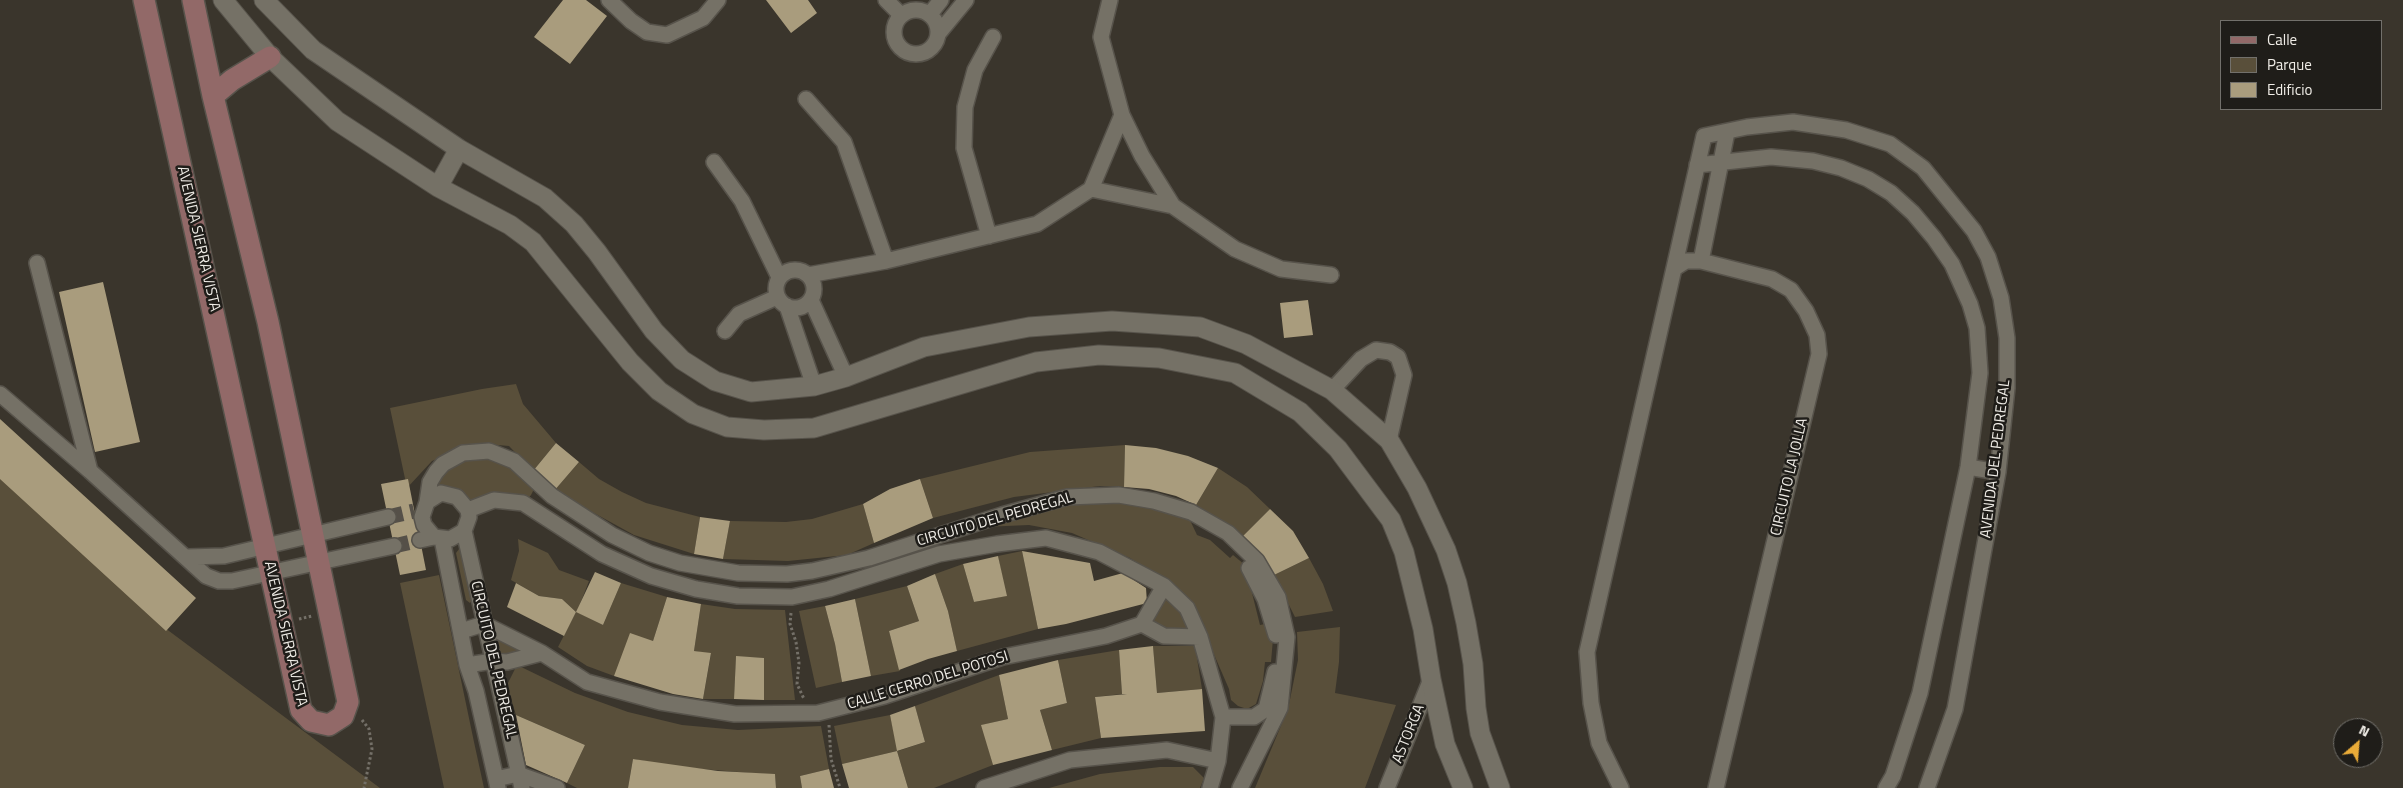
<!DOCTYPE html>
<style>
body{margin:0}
#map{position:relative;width:2403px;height:788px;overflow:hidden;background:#3a352c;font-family:"Titillium Web",sans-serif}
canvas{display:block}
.legend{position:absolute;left:2220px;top:20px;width:162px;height:90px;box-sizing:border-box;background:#1f1d19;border:1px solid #72706b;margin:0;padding:6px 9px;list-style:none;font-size:15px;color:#efece6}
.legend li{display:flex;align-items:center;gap:10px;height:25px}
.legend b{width:25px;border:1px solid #72706b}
.north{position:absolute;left:2333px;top:718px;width:50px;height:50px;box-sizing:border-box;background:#1f1d19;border:1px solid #72706b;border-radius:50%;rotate:27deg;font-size:14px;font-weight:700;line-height:20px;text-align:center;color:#efece6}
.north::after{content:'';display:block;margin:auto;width:18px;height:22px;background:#e9ab38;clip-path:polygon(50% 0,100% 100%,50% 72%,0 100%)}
</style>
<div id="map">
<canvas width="2403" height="788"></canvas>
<ul class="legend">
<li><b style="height:6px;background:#926968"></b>Calle</li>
<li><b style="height:14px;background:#594f3a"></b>Parque</li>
<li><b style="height:14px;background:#a99c7d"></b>Edificio</li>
</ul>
<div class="north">N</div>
</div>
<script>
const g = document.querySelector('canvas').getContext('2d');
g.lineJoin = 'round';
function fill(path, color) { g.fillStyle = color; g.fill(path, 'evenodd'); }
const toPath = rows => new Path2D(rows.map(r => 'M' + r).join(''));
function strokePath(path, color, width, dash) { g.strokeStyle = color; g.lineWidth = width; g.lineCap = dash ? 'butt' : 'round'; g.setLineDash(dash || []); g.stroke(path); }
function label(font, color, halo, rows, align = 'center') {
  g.font = font + ' "Titillium Web",sans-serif'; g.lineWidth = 5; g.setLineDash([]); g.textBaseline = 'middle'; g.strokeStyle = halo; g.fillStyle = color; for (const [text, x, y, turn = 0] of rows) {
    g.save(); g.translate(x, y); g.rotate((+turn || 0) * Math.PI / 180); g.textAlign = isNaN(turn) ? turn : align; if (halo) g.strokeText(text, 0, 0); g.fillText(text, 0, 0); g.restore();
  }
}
fill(toPath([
 [516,384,523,404,556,443,533,471,509,446,486,444,461,449,432,461,407,488,390,408,482,389],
 [1125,445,1124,487,1100,486,1014,497,933,518,920,479,1030,452],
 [464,456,482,456,513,464,534,489,531,495,527,500,472,505,431,496,446,466],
 [579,462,599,479,622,492,646,503,700,517,694,554,634,535,554,491],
 [1218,468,1247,487,1270,509,1242,537,1196,505],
 [0,475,169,631,380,788,0,788],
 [1119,502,1151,506,1189,518,1197,535,1210,540,1230,558,1233,555,1245,565,1260,625,1270,623,1273,639,1271,662,1265,662,1263,681,1256,704,1247,709,1238,706,1231,700,1229,689,1203,629,1154,574,1130,558,1072,533,1029,525,983,527,1054,505],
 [863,504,874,543,847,555,788,561,723,559,730,521,786,522,812,519],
 [518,539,548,553,559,570,589,581,577,612,603,625,621,583,667,597,653,641,614,676,587,666,558,647,576,612,562,599,539,596,511,580,519,551],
 [459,549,461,550,473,599,470,603,466,600,456,553],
 [1022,551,1038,629,957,651,948,611,935,574,963,564,974,602,1006,596,998,556],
 [1309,558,1323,584,1333,611,1295,617,1274,575],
 [439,575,474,742,484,788,444,788,412,639,400,583],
 [907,586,919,621,889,631,900,671,871,676,855,599],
 [1166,588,1199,636,1143,624],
 [701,604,735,609,785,610,795,700,764,700,764,658,736,657,734,699,703,699,711,654,694,651],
 [825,606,835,644,842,682,816,688,799,611],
 [485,626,541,653,494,660],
 [1340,627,1339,662,1335,693,1396,705,1365,788,1255,788,1288,709,1298,660,1297,632],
 [1153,646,1195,646,1202,689,1157,693],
 [1119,650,1122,694,1095,697,1101,738,1052,750,1040,710,1067,703,1058,660],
 [517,665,575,693,628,712,682,725,738,730,821,726,829,769,800,776,802,788,776,788,775,775,677,767,633,759,628,788,577,788,567,783,585,745,516,715,507,685],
 [999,675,1008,719,982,725,993,765,934,788,908,788,897,751,842,764,834,726,890,715,898,751,925,742,915,706],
 [1160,767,1193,767,1204,778,1200,788,1049,788,1100,774]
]), '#594f3a');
fill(toPath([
 [563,0,586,0,607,16,570,64,534,37],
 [766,0,808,0,817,13,791,33],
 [103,282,140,442,95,452,59,292],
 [1308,300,1313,335,1284,338,1280,303],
 [0,419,196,598,166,631,0,479],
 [556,443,579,462,554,491,533,471],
 [1125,445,1156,448,1188,456,1218,468,1196,505,1176,496,1149,489,1124,487],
 [408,479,426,570,400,575,381,484],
 [920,479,933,518,874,543,863,504,890,489],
 [1270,509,1293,531,1309,558,1274,575,1260,555,1242,537],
 [700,517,730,521,723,559,694,554],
 [1022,551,1090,563,1094,581,1123,573,1146,588,1147,603,1066,624,1038,629],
 [998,556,1007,596,974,602,963,564],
 [595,572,621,583,603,625,576,612],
 [935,574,948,611,957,651,928,659,899,670,889,631,919,621,907,586],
 [516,583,539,596,562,599,576,612,564,636,507,607],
 [667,597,701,604,694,651,711,653,703,699,673,694,614,676,630,633,653,641],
 [855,599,871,676,842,682,835,644,825,606],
 [1153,646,1157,693,1202,689,1205,731,1101,738,1095,697,1127,694,1122,694,1119,650],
 [736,656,764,658,764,700,734,699],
 [1058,660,1067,703,1040,710,1052,750,993,765,981,725,1008,719,999,675],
 [915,706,925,742,897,751,890,715],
 [516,715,585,745,567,783,526,765],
 [897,751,908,788,849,788,842,764],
 [633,759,718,771,775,774,776,788,628,788],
 [829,769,834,788,802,788,800,776]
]), '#a99c7d');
strokePath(toPath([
 [388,517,414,511],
 [394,546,420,540]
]), '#555048', 15, [15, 8]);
const minor = toPath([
 [609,0,631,21,647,32,667,35,703,18,718,0],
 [886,0,901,15],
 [1110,0,1101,37,1122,115,1142,156,1173,206,1235,249,1281,269,1331,275],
 '894 32a22 22 0 1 1 44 0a22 22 0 1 1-44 0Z',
 [930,14,941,0],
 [938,34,966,0],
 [806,99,844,142,886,261],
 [714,162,742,201,779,277],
 [1697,165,1771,157,1813,161,1841,168,1868,179,1891,193,1913,213,1934,238,1952,264,1970,304,1977,328,1980,373,1968,467,1920,693,1893,776,1886,788],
 [1091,189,1173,206],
 [989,236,964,148,965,107,975,70,993,37],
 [1701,261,1727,132],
 [37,263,90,471],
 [1675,268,1686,261,1701,261,1772,279,1791,290,1806,311,1817,335,1819,354,1716,788],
 '776 289a19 19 0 1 1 38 0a19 19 0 1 1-38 0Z',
 [808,275,886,261,1037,224,1091,189,1122,115],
 [811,300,846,377],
 [787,306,814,386],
 [725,331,739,314,777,297],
 [1332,390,1361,359,1376,350,1390,352,1398,357,1404,375,1389,440],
 [0,394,90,471,206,576,219,581,232,581,394,546],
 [1968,467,1998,472],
 [427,502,430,482,436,472,443,464,463,453,489,451,514,461,552,496,612,535,649,553,680,563,738,573,787,574,812,571,869,558,1002,515,1067,497,1119,495,1154,501,1191,512,1228,533,1257,561,1278,597,1287,637,1280,708,1240,788],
 [468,510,494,500,523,503,602,554,651,576,696,589,738,596,792,597,829,589,939,554,997,544,1046,538,1099,552,1164,586,1187,608,1200,637,1223,717,1218,761,1210,788],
 [464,531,522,788],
 [442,539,467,665,476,691,498,788],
 [420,540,434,537,450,539,464,531,469,517,468,510,457,497,441,493,427,502,422,517,424,525,434,537],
 [187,557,224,556,388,517],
 [1249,568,1265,599,1276,635],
 [1142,624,1164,636,1200,637],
 [461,631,484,624,542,653,587,682,660,702,735,714,818,713,885,696,1003,657,1106,636,1142,624,1164,586],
 [467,665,493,661,507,662,542,653],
 [1223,717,1254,717,1266,709,1275,672],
 [496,779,518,774,557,788],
 [984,788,1070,760,1167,750,1218,761],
 [1387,788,1431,679],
 [1621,788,1599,743,1591,703,1587,652,1704,136,1747,127,1793,122,1846,130,1890,144,1923,168,1974,231,1988,257,2001,298,2007,338,2007,388,1998,472,1955,709,1927,788]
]);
const tertiary = toPath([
 [223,0,270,57,337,121,438,187,510,225,533,242,630,362,659,391,693,414,727,427,764,430,814,428,1036,362,1099,355,1159,358,1235,373,1300,412,1338,449,1391,520,1404,552,1423,629,1431,679,1445,744,1463,788],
 [264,0,313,50,459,149,545,198,574,224,597,252,654,331,682,360,715,381,751,392,814,386,846,377,924,347,1029,327,1112,321,1200,327,1246,344,1332,390,1389,440,1417,488,1446,550,1457,583,1466,623,1473,664,1476,708,1480,733,1500,788],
 [438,187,459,149]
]);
const secondary = toPath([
 [144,0,301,710,311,721,329,725,343,716,348,702,268,322,213,96,193,0],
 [213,96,232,80,270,57]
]);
strokePath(minor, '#57534b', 18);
strokePath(tertiary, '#57534b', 21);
strokePath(secondary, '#57534b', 24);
strokePath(toPath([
 [791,613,790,624,796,642,799,663,797,684,804,699],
 [299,619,312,616],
 [362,720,369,729,372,749,364,788],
 [829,725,831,759,840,788]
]), '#747068', 3, [2.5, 2.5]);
strokePath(minor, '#757166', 15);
strokePath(tertiary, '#757166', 19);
strokePath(secondary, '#926968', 21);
label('15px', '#efece6', '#1f1d19', [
 ["AVENIDA SIERRA VISTA",198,239,77],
 ["AVENIDA DEL PEDREGAL",1996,459,-83],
 ["CIRCUITO LA JOLLA",1790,477,-77],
 ["CIRCUITO DEL PEDREGAL",995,520,-16],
 ["AVENIDA SIERRA VISTA",285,634,77],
 ["CIRCUITO DEL PEDREGAL",493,660,77],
 ["CALLE CERRO DEL POTOSI",928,681,-17],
 ["ASTORGA",1409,734,-68]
]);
</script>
